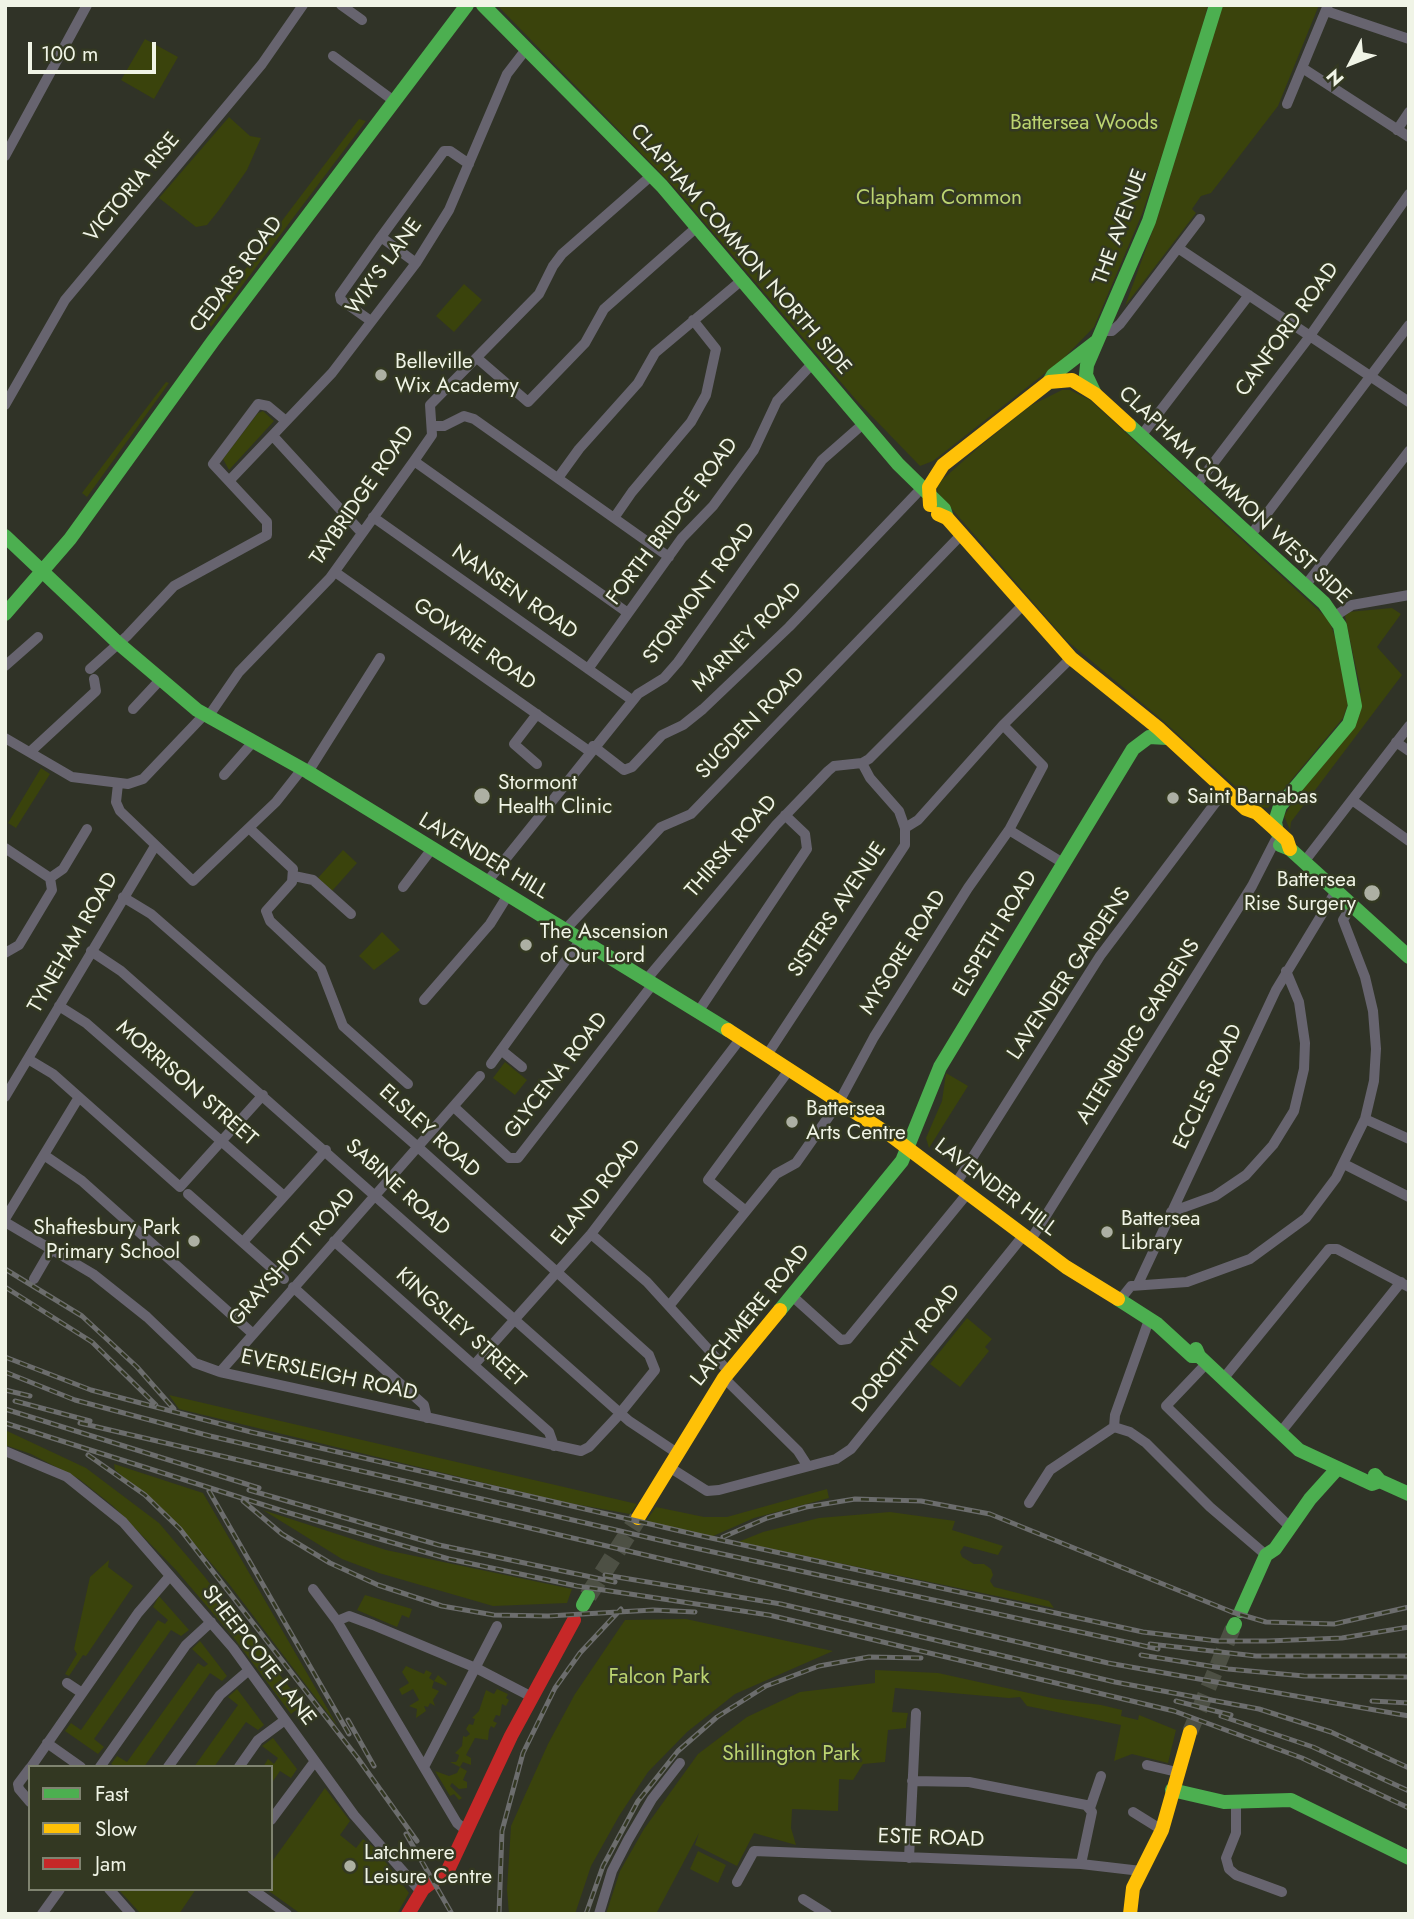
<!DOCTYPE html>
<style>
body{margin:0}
#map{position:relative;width:1414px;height:1919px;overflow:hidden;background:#303327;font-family:Jost,sans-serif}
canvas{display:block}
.frame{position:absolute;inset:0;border:7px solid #f0f4e6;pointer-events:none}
.legend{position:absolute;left:28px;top:1765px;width:245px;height:126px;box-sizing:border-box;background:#333822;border:2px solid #7f8370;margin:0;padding:9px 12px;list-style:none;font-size:21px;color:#f0f4e6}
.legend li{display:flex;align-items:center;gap:14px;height:35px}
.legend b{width:35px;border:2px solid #7f8370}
.north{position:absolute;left:1316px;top:28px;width:70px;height:70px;-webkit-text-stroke:5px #333822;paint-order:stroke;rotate:228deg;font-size:19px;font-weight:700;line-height:28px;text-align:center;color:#f0f4e6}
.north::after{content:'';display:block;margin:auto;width:24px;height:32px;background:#f0f4e6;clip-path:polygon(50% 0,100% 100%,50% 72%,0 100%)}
.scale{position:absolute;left:28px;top:42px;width:128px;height:32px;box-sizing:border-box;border:4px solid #f0f4e6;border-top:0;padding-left:9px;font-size:21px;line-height:24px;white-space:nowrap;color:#f0f4e6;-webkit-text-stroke:5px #333822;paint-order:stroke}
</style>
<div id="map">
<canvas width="1414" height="1919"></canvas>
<div class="frame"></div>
<ul class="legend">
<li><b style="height:9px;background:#4caf50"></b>Fast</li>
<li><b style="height:9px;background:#ffc107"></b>Slow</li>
<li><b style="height:9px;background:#c62828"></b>Jam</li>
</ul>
<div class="north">N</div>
<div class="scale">100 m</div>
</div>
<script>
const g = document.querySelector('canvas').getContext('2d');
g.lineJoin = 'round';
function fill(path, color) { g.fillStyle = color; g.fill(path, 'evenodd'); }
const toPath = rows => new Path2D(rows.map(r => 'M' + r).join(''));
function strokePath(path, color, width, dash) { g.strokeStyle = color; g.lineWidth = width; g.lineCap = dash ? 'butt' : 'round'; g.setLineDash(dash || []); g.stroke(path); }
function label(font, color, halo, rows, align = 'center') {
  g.font = font + ' Jost,sans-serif'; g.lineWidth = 5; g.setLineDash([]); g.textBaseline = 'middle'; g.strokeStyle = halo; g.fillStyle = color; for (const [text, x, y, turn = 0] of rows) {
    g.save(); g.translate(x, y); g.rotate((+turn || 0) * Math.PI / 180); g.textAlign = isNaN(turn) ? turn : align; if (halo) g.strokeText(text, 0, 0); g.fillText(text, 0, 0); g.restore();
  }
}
fill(toPath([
 [497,5,1208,5,1188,80,1142,214,1094,327,1063,359,933,461,920,466,857,401,676,189],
 [1223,5,1319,5,1278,106,1211,193,1201,196,1192,209,1196,213,1125,306,1158,216],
 [145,39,178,57,154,99,121,80],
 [229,117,250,136,261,138,247,170,219,210,207,225,196,227,159,198],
 [359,119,366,121,211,327,207,320],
 [464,284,482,300,454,332,436,316],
 [166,382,169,383,87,497,82,493],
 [1062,390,1070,390,1090,400,1329,620,1335,637,1348,704,1343,718,1268,808,1257,806,1160,718,1066,640,938,493,937,487,943,479,979,447,1030,406],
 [263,411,274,421,229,470,223,459,258,413],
 [1392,608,1401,614,1377,647,1402,675,1291,822,1290,830,1284,816,1361,692,1345,616,1348,612],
 [41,768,50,774,16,828,8,823],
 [343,850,357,863,332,891,318,878],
 [382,932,400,950,374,970,359,956],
 [505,1062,527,1080,515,1095,493,1078],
 [946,1073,968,1086,929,1148,926,1138,942,1101],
 [967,1318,992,1339,985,1347,989,1351,960,1387,930,1364],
 [169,1395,637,1504,630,1514,563,1502,179,1409],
 [5,1430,86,1468,159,1523,204,1576,303,1705,291,1714,234,1638,176,1570,113,1506,79,1479,31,1454,5,1445],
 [114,1464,203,1493,338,1727,229,1584,175,1521,115,1470],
 [827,1489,829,1498,754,1518,711,1537,646,1521,656,1507,704,1517,727,1517],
 [263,1510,386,1550,572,1589,567,1603,493,1606,379,1573,342,1559],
 [890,1512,955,1521,952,1530,1003,1546,998,1555,964,1546,960,1552,962,1557,974,1564,984,1564,991,1569,993,1575,990,1581,994,1587,1049,1601,1054,1608,738,1542,763,1532,819,1518],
 [109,1560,108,1567,133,1586,86,1656,83,1655,69,1676,65,1674,77,1654,74,1649,90,1577],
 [365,1595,412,1609,409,1618,402,1615,397,1627,357,1610],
 [159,1596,189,1630,181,1636,171,1630,94,1739,104,1747,98,1754,65,1731,71,1723,81,1730,158,1620,165,1624,168,1620,153,1607],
 [686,1619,833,1651,735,1694,687,1732,648,1772,619,1816,591,1866,575,1914,509,1914,507,1889,511,1826,548,1744,575,1694,625,1620],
 [200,1641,227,1676,222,1681,210,1673,144,1767,116,1767,111,1764,117,1756,127,1762,198,1663,204,1667,208,1664,192,1649],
 [406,1666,424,1674,426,1670,432,1673,429,1678,434,1681,438,1675,447,1683,446,1686,434,1681,432,1688,439,1691,433,1700,435,1706,430,1703,428,1707,424,1706,426,1711,416,1718,417,1709,409,1706,419,1700,413,1689,402,1695,399,1689,409,1683,402,1672],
 [875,1670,938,1673,1056,1699,1101,1705,1122,1710,1121,1716,1138,1720,1139,1715,1176,1730,1168,1763,1132,1754,1114,1761,1121,1725,1027,1706,1020,1697,1009,1698,895,1688,892,1712,908,1713,906,1724,906,1728,888,1730,885,1762,863,1764,853,1780,839,1779,838,1811,792,1809,791,1828,796,1845,754,1833,737,1866,695,1845,699,1833,656,1914,606,1914,620,1871,644,1829,698,1754,747,1717,800,1692,875,1683],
 [237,1689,264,1725,258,1730,246,1722,214,1767,194,1767,238,1705,228,1697],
 [497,1689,508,1694,506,1698,509,1700,506,1706,502,1704,500,1716,496,1715,493,1721,497,1723,494,1728,491,1726,489,1730,488,1740,475,1738,466,1755,471,1758,471,1765,463,1762,460,1767,467,1771,463,1780,467,1782,467,1788,459,1789,452,1783,450,1786,462,1798,459,1800,454,1794,450,1796,435,1771,449,1776,457,1773,460,1767,450,1762,456,1762,458,1759,459,1755,455,1753,462,1746,463,1736,466,1737,470,1734,466,1729,469,1724,473,1725,475,1719,472,1718,479,1711,486,1690,494,1694],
 [273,1738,297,1769,291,1778,280,1771,271,1784,271,1767,263,1767,268,1759,274,1764,278,1758,262,1746],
 [325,1788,350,1821,340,1835,356,1848,363,1839,375,1848,409,1893,397,1914,301,1914,266,1889,271,1889,271,1863],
 [698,1851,726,1865,718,1883,690,1869],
 [118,1889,196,1889,179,1914,141,1914]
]), '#3a430c');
strokePath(toPath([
 [1190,1732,1233,1628]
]), '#4d5044', 16, [16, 8]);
strokePath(toPath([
 [588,1596,638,1518]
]), '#4d5044', 18, [18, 9]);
strokePath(toPath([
 [341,5,362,20],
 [1326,11,1409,39],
 [333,56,394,101],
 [1304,69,1409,137],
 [1287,104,1328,5],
 [1397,130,1409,112],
 [5,156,87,5],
 [1178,248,1409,402],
 [416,263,381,237,444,151,450,151,469,164],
 [371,321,341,300,340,295,381,237],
 [1104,331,1112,331,1120,324,1200,219],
 [477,358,528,402,585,343,604,309,697,227],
 [5,405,65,300,262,64,303,5],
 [432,426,444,426,464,416,474,419,669,557],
 [273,436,362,533],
 [1141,436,1249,295],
 [414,461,628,613],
 [558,478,579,449,638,383,655,353,742,280],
 [230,480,332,373,416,263,449,210,507,74,527,48],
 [1196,486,1307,340,1409,194],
 [373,517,632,700],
 [614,518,632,492,691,422,706,395,716,349,693,320],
 [1250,536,1409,325],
 [335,572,589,751],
 [1305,586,1409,451],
 [1335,616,1352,605,1409,595],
 [5,666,38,637],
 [90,669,127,636,174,586,267,535,267,522,213,464,258,404,268,406,286,421],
 [588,669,682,538,713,506,754,450,777,401,812,364],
 [133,709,160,680],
 [208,717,239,672,330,578,414,461,432,435,430,405,539,294,553,266,562,254,652,175],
 [1003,725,1043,766,1009,830],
 [5,738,72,777,128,784,143,779,204,715],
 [1396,742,1409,751],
 [593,746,624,770,632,767,662,735,683,725,703,709,789,627,917,493],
 [30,752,96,691,94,679],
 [537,764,514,744,537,714],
 [308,772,380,658],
 [224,775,253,742],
 [118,784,116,802,120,811,193,881,276,802,302,769],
 [1352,800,1409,841],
 [249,828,293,869,292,882,266,911,270,921,321,969,343,1026,408,1084],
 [905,828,918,820,1003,725,1071,658],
 [5,848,50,878],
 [1304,862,1409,726],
 [294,876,313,880,351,914],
 [50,878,63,869,87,829],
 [487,882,638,694,664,678,678,662,822,460,863,424],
 [403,887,431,850],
 [564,931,661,827,691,814,961,535],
 [91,951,121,971,629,1421,677,1453],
 [5,953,19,945,52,890,50,878],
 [646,980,776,825,828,771,834,766,862,763,869,759,1022,606],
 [424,1000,490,924,508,895],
 [59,1006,86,1023,284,1196],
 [698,1012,807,849,805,834,785,815],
 [501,1050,522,1067],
 [767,1055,905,845,905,828,899,811,870,778,862,763],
 [28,1059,53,1074,180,1187,263,1095],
 [491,1064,580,941],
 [5,1097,155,846],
 [454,1107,509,1158,518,1158,653,984],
 [1365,1119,1409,1139],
 [44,1155,82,1181,252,1333],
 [1344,1164,1409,1197],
 [955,1185,1100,956,1225,790],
 [188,1194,284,1279],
 [746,1211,708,1180,789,1070],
 [1171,1212,1215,1196,1246,1175,1273,1145,1294,1111,1304,1069,1305,1043,1299,1002,1286,971],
 [5,1219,79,1097],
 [5,1222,93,1274,147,1317,195,1363,220,1372,581,1451,589,1447,617,1417,655,1370,649,1355,419,1148,151,914,123,897],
 [591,1234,647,1282,729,1372],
 [334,1241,549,1432,554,1446],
 [1030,1241,1252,886,1275,841],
 [243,1242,326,1150],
 [34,1279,52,1248],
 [1138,1284,1276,990,1336,891],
 [293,1287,424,1405,427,1418],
 [791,1295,841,1340,848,1339,967,1194],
 [1119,1301,1131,1286,1187,1282,1250,1259,1306,1218,1336,1178,1365,1119,1374,1081,1376,1049,1373,1011,1365,977,1343,920,1352,905],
 [669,1306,776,1174,796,1163,839,1102,874,1037,968,888,1009,830,1063,863],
 [1206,1364,1166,1406,1291,1528],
 [474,1365,591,1234,741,1038],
 [220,1372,480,1076],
 [724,1378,798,1451,807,1465],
 [1223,1379,1329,1249,1337,1249,1409,1287],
 [1114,1427,1130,1432,1146,1443,1210,1507,1266,1555],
 [1114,1427,1115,1415,1149,1320],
 [1280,1433,1401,1282],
 [5,1451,67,1477,123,1522,233,1648,354,1815,421,1892],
 [669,1467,707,1491,719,1490,836,1459,851,1449,1023,1236],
 [1029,1503,1050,1470,1114,1427],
 [313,1589,337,1621,457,1823,467,1831],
 [337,1621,349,1616,373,1625,476,1668,532,1697],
 [67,1683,82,1693],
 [47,1743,81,1767],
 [1147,1765,1177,1772],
 [31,1767,138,1613,169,1577],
 [100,1767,186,1645,211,1622],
 [168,1767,220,1695,249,1670],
 [239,1767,258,1740,285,1720],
 [424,1767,497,1626],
 [30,1768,18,1784,19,1789,30,1802],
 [912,1781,969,1782,1086,1805,1092,1812,1081,1864],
 [1236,1802,1236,1833,1226,1858,1229,1869,1236,1875,1282,1892],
 [1090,1808,1101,1776],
 [1133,1812,1162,1830],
 [271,1820,315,1761],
 [909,1858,916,1713],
 [737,1882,754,1851,1081,1864,1141,1871],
 [109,1889,131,1914],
 [252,1889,287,1914],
 [803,1899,827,1914],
 [42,1914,60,1889],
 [599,1914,612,1871,628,1840,652,1799,680,1763]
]), '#67646f', 10);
strokePath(toPath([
 [483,5,662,186,898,464,944,509,947,518],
 [1049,382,1053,375,1097,341],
 [1095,394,1086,375,1087,365,1149,221,1216,5],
 [1129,425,1324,603,1340,626,1355,706,1349,724,1280,806,1275,822,1277,832],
 [5,536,118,643,197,710,308,772,728,1030],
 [5,614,70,539,213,341,467,5],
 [1280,845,1290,849,1409,957],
 [1118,1299,1157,1324,1192,1356,1199,1356],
 [780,1310,902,1161,940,1067,1133,749,1149,737,1167,738],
 [1196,1349,1199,1356,1299,1450,1372,1484,1380,1481],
 [1375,1475,1380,1481,1409,1494],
 [583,1605,588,1596],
 [1241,1611,1266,1555,1275,1549,1310,1499,1337,1469],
 [1233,1628,1235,1624],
 [1172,1790,1224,1802,1291,1800,1409,1858]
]), '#4caf50', 14);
strokePath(toPath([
 [930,505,929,487,943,465,1049,382,1072,380,1095,394,1129,425],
 [938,514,947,518,1071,658,1158,728,1246,809,1257,813,1287,840,1290,849],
 [728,1030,890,1135,1066,1267,1118,1299],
 [638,1518,724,1378,780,1310],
 [1130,1914,1133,1888,1162,1830,1190,1732]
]), '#ffc107', 14);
strokePath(toPath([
 [408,1914,423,1889,448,1870,511,1736,574,1620]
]), '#c62828', 14);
const rail = toPath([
 [5,1269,82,1316,137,1367,174,1409],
 [5,1287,92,1342,156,1405],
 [5,1357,91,1390,251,1432,702,1536,1143,1632,1218,1641,1268,1641,1342,1638,1409,1627],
 [5,1372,75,1400,210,1436,672,1543,1158,1649],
 [5,1390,30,1396],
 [15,1401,90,1421],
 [5,1409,259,1488],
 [5,1423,286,1512,449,1559,577,1586,769,1615,1174,1711,1302,1758,1409,1808],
 [80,1423,1108,1663,1409,1716],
 [88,1455,145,1495,180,1529,357,1757,417,1841],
 [249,1490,439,1545,615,1582],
 [209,1491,349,1734],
 [243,1501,282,1534,330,1563,378,1585,442,1606,494,1615,548,1616,653,1610,695,1612],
 [723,1537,767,1518,806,1507,855,1499,921,1501,990,1514,1232,1612,1266,1622,1334,1624,1409,1607],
 [605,1575,781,1604,1115,1682,1259,1709,1331,1732,1409,1768],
 [1150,1644,1256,1656,1409,1656],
 [1141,1655,1228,1669,1304,1676,1409,1677],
 [1176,1701,1231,1715],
 [1372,1701,1409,1703],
 [1221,1716,1313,1747,1409,1791],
 [348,1720,374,1766],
 [406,1834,452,1914],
 [499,1914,502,1831,523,1753,555,1688,580,1653,621,1609],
 [586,1914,603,1866,638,1801,678,1751,717,1717,766,1686,819,1666,869,1657,921,1658]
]);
strokePath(rail, '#6c6d6d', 5);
strokePath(rail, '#333822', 2.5, [8]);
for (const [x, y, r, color] of [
 [381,375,7,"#adb0a3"],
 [482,796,9,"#adb0a3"],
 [1173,798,7,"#adb0a3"],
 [1372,893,9,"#adb0a3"],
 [526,945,7,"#adb0a3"],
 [792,1122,7,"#adb0a3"],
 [1107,1232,7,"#adb0a3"],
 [194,1241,7,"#adb0a3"],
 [350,1866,7,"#adb0a3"]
]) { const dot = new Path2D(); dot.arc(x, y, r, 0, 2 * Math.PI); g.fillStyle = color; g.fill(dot); strokePath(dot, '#333822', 2.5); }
label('21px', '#bcd470', '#333822', [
 ["Battersea Woods",1084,124],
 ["Clapham Common",939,199],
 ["Falcon Park",659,1678],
 ["Shillington Park",791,1755]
]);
label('21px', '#f0f4e6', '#333822', [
 ["VICTORIA RISE",133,188,-50],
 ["THE AVENUE",1121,227,-70],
 ["CLAPHAM COMMON NORTH SIDE",740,250,49],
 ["WIX'S LANE",385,267,-54],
 ["CEDARS ROAD",237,275,-53],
 ["CANFORD ROAD",1288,330,-54],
 ["TAYBRIDGE ROAD",363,496,-55],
 ["CLAPHAM COMMON WEST SIDE",1234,496,43],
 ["FORTH BRIDGE ROAD",673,522,-53],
 ["NANSEN ROAD",514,593,35],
 ["STORMONT ROAD",700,594,-53],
 ["MARNEY ROAD",748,638,-45],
 ["GOWRIE ROAD",474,645,35],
 ["SUGDEN ROAD",751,724,-46],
 ["THIRSK ROAD",732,847,-49],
 ["LAVENDER HILL",483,857,31],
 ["SISTERS AVENUE",838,910,-56],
 ["ELSPETH ROAD",996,934,-59],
 ["TYNEHAM ROAD",74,943,-60],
 ["MYSORE ROAD",904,953,-58],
 ["LAVENDER GARDENS",1070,974,-56],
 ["ALTENBURG GARDENS",1139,1032,-58],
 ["GLYCENA ROAD",557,1076,-52],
 ["MORRISON STREET",186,1084,41],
 ["ECCLES ROAD",1209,1087,-65],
 ["ELSLEY ROAD",429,1132,42],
 ["SABINE ROAD",397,1188,42],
 ["LAVENDER HILL",995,1188,37],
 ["ELAND ROAD",597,1193,-51],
 ["GRAYSHOTT ROAD",293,1258,-48],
 ["LATCHMERE ROAD",751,1316,-51],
 ["KINGSLEY STREET",460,1328,42],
 ["DOROTHY ROAD",907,1349,-51],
 ["EVERSLEIGH ROAD",329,1376,12],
 ["SHEEPCOTE LANE",258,1656,52],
 ["ESTE ROAD",931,1839,2]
]);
label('21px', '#f0f4e6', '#333822', [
 ["Belleville",395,363],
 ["Wix Academy",395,387],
 ["Stormont",498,784],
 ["Health Clinic",498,808],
 ["Saint Barnabas",1187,798],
 ["Battersea",1356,881,"right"],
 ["Rise Surgery",1356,905,"right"],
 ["The Ascension",540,933],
 ["of Our Lord",540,957],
 ["Battersea",806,1110],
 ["Arts Centre",806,1134],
 ["Battersea",1121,1220],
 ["Library",1121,1244],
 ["Shaftesbury Park",180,1229,"right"],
 ["Primary School",180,1253,"right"],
 ["Latchmere",364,1854],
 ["Leisure Centre",364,1878]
], 'left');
</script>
